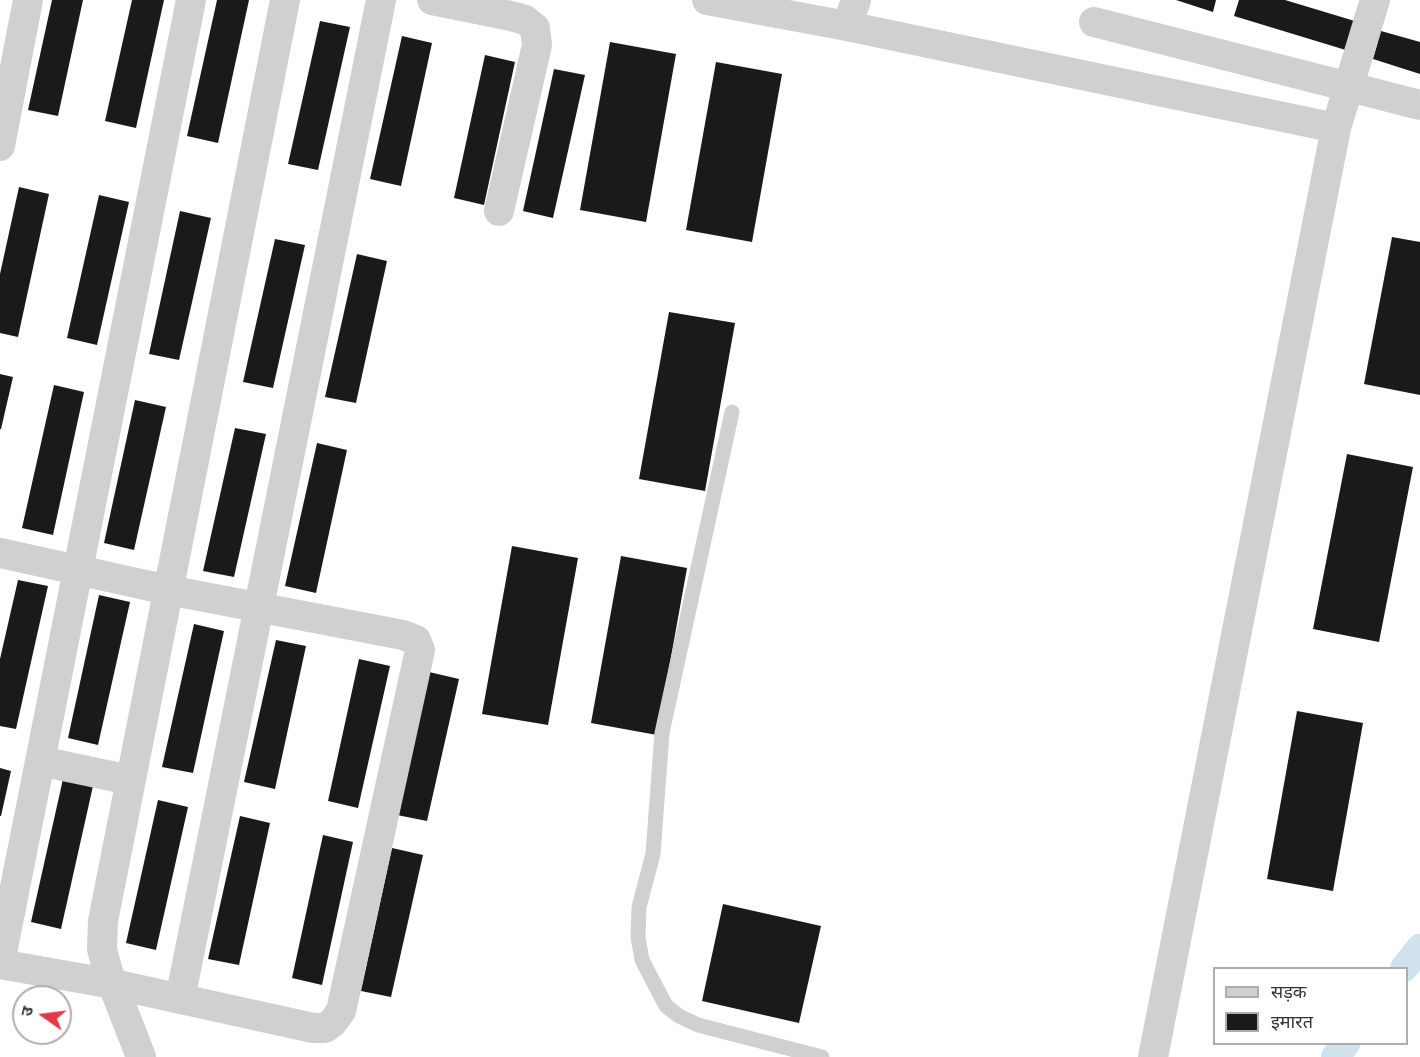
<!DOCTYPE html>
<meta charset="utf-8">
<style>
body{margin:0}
#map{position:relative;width:1420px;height:1057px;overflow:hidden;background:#fff;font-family:Quicksand,"Noto Sans Devanagari",sans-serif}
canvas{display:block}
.legend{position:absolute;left:1213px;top:967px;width:195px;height:78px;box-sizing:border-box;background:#fff;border:2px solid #adadad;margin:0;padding:8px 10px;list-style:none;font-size:18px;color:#333}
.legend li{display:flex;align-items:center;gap:12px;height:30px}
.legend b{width:30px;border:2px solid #adadad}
.north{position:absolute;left:12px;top:985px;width:60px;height:60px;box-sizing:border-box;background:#fff;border:2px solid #adadad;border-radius:50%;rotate:284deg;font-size:16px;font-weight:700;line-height:24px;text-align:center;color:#333}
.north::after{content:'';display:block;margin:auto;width:21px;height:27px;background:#e63946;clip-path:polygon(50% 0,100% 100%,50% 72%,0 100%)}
</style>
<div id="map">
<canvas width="1420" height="1057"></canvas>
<ul class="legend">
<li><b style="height:8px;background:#d0d0d0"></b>सड़क</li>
<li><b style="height:16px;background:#1a1a1a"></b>इमारत</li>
</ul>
<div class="north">उ</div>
</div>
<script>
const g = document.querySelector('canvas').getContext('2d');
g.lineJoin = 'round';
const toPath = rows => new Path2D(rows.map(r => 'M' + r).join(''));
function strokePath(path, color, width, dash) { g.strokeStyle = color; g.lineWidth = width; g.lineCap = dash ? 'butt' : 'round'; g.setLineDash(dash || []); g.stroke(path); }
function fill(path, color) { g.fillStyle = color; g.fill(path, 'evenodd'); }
strokePath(toPath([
 [1404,968,1420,948],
 [1335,1057,1346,1044]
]), '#cfe2ee', 28);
fill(toPath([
 [52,0,83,0,58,116,28,110],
 [132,0,164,0,136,128,105,121],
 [217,0,249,0,218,143,187,136],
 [1176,0,1216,0,1213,12],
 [1239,0,1285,0,1358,22,1349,51,1234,16],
 [320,21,350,27,318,170,288,164],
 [1381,31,1420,42,1420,74,1373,59],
 [402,36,432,43,401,186,370,179],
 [610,42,676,54,646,222,580,210],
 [485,55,515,62,484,205,454,198],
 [716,62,782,74,752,242,686,230],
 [554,69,585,75,553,218,523,211],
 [19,187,49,194,18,337,0,333,0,274],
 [99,195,129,202,97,345,67,338],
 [180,211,211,218,179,360,149,354],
 [1392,237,1420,242,1420,395,1364,384],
 [275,239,305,245,273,388,243,382],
 [357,254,387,261,356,403,325,397],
 [669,312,735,323,705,491,639,479],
 [0,374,13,377,1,429,0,429],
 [54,385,84,392,53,535,22,528],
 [135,400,166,407,134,550,104,543],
 [235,428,266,434,234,577,203,571],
 [317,443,347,450,316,593,285,586],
 [1347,454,1413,467,1379,642,1313,629],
 [512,546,578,558,548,725,482,714],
 [621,556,687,568,657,735,591,723],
 [18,580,48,586,16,729,0,726,0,659],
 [99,595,130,602,98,745,68,738],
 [194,624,224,631,193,773,162,767],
 [276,640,306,646,275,789,244,782],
 [359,659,390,666,358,808,328,801],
 [429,672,459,679,427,821,397,815],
 [1297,711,1363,723,1333,891,1267,879],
 [0,768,11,771,1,816,0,816],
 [63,779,93,786,61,929,31,922],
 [158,800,188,807,156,950,126,943],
 [240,816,270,823,239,965,208,959],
 [323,835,353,842,322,985,292,978],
 [392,848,423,855,391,997,361,991],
 [723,904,821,926,799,1023,702,1001]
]), '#1a1a1a');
strokePath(toPath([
 [732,412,662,733,653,854,639,907,638,937,642,960,666,1006,679,1016,698,1025,822,1057]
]), '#d0d0d0', 15);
strokePath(toPath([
 [432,0,511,16,525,20,535,28,537,45,499,211],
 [707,0,847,26,1336,128],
 [1094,22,1420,105],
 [847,26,856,0],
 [0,146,28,0],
 [0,553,168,590,403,635,416,640,420,650,341,1011,333,1022,325,1028,313,1028,113,984,0,964],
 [40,761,130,780],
 [0,963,191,0],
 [180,999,381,0],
 [141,1057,108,972,102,949,103,921,285,0],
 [1153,1057,1336,128,1375,0]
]), '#d0d0d0', 30);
</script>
